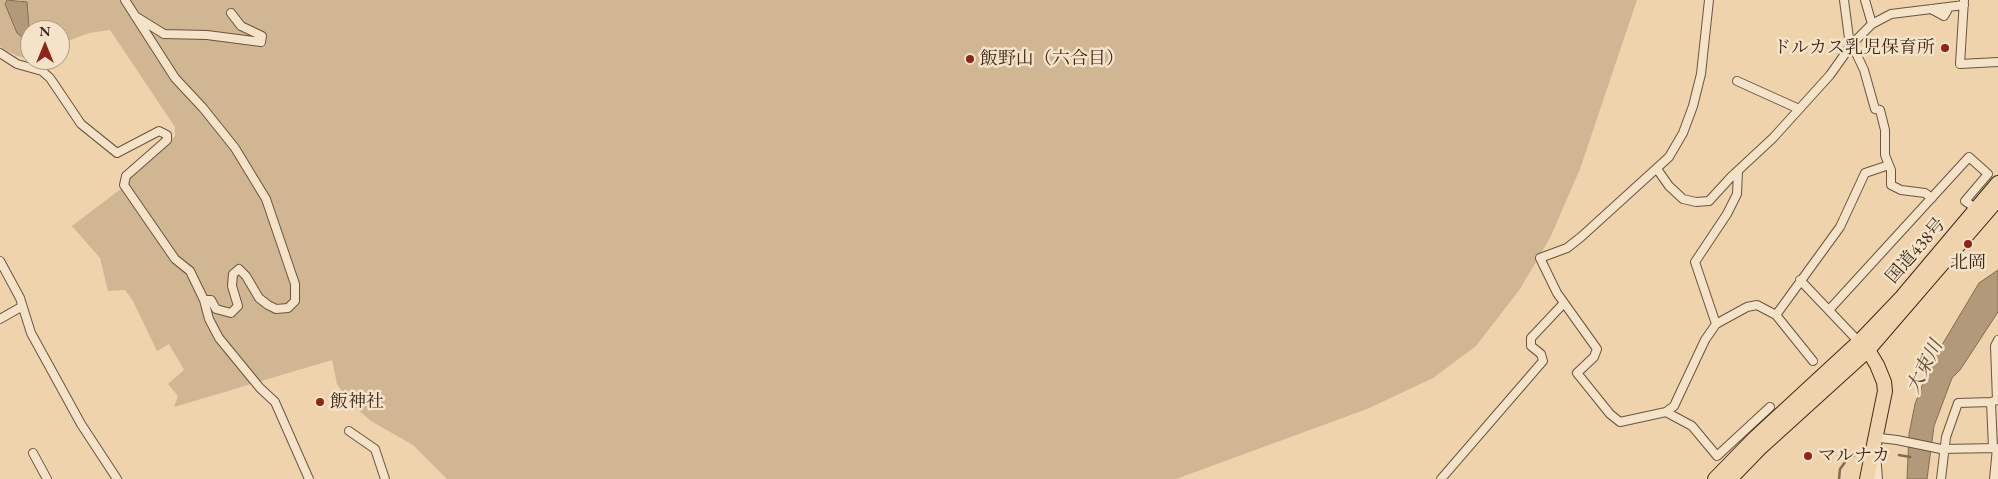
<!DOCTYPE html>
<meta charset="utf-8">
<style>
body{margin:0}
#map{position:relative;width:1998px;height:479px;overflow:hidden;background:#eed3ac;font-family:"EB Garamond",serif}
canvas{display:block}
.north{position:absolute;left:20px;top:20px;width:50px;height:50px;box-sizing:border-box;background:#f4e2c9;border:1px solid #ab9883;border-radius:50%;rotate:0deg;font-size:14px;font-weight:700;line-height:20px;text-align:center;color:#3e2919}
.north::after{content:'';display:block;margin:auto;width:18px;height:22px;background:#8f2418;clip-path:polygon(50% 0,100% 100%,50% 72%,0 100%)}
</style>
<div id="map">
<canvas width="1998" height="479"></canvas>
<div class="north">N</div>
</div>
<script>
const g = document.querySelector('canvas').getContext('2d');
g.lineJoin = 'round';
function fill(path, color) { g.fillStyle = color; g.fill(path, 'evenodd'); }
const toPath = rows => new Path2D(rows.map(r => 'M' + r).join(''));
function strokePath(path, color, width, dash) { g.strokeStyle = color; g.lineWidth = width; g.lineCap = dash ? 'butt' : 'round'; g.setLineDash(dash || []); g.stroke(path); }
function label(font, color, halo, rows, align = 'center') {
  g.font = font + ' "EB Garamond","Noto Serif JP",serif'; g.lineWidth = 5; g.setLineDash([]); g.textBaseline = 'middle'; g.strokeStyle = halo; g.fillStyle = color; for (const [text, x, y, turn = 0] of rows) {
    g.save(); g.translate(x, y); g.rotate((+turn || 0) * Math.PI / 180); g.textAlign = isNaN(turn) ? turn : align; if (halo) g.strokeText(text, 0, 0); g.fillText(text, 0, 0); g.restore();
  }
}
fill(toPath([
 [0,0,7,0,5,4,27,40,30,39,30,59,17,56,0,47],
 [19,0,1637,0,1580,169,1550,238,1520,289,1476,346,1433,378,1367,409,1176,479,447,479,413,445,371,421,349,402,337,384,332,360,174,407,178,396,168,384,184,370,169,344,157,351,133,301,125,290,108,291,100,258,72,226,126,185,128,179,175,136,175,127,110,30,89,33,60,44,60,30,30,30,27,3]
]), '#d0b693');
const water = toPath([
 [7,0,27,2,30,39,27,41,17,33,5,4,7,0],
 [1998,270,1998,312,1960,370,1952,378,1934,426,1927,479,1907,479,1909,434,1915,404,1930,365,1979,283,1998,270]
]);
fill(water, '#b2997a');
strokePath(water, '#846c53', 1);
strokePath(toPath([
 [1899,455,1910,457],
 [1839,479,1840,469,1846,461,1864,449]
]), '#846c53', 2.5);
const street = toPath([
 [125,0,175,78,203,108,235,148,266,199,295,284,295,301,288,308,276,309,268,305,259,298,246,276,239,269,233,274,232,286,238,306,231,313,216,309,211,300,204,300,209,319,219,338,260,388,275,402,309,479],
 [1709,0,1701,74,1693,106,1683,133,1669,157,1581,237,1567,248,1540,258,1557,293,1597,349,1594,357,1577,373,1610,414,1620,422,1666,412,1674,406,1705,340,1716,324,1747,307,1757,305,1776,315,1813,361],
 [1844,0,1849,38,1864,70,1875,109,1880,110,1885,130,1885,155,1891,170,1891,185,1901,190,1925,193,1932,198],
 [1964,0,1960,64,1998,62],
 [1931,9,1944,16,1947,11,1947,7],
 [135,16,164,34,207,35,261,42,262,36,241,26,231,13],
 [1872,24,1891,14,1964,5],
 [0,53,17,64,42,71,50,78,81,124,117,153,159,131,167,135,167,140,126,176,124,185,175,259,190,271,204,300],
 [1737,81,1799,109],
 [1657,169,1669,186,1683,199,1696,202,1709,201,1731,177,1773,138,1830,75,1852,44,1872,24,1865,0],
 [0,261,20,298,31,333,81,424,117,479],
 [1800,280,1859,342],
 [1829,310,1969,157,1988,174,1965,201,1977,209],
 [1776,315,1840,227,1865,173,1889,165],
 [0,319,21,307],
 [1716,324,1695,262,1727,214,1737,194,1738,171],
 [1991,402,1997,400,1995,346,1998,340],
 [1666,412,1692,426,1717,456,1770,407],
 [349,431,375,449,385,479],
 [1875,440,1880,438,1897,440,1941,449,1997,448,1994,479],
 [33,453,47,479],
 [1876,454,1878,479],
 [1441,479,1543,361,1541,354,1531,346,1531,338,1564,303],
 [1941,479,1946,437,1958,403,1991,402,1993,448]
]);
const highway = toPath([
 [1861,344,1868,350,1877,365,1884,382,1885,391,1867,479],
 [1715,479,1754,439,1859,342,1902,297,1998,183],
 [1730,479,1761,447,1868,350,1998,199]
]);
strokePath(street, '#6a543e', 10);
strokePath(highway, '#3e2919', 16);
strokePath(street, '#f4e2c9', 8);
strokePath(highway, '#eed3ac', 14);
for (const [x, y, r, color] of [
 [1945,48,5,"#8f2418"],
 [970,59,5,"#8f2418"],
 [1968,244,5,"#8f2418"],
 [320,402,5,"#8f2418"],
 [1808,456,5,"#8f2418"]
]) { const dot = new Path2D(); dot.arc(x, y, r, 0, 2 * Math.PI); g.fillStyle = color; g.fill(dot); strokePath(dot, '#f4e2c9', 2); }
label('18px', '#3e2919', '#f4e2c9', [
 ["ドルカス乳児保育所",1935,48,"right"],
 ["飯野山（六合目）",980,59],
 ["北岡",1968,263,"center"],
 ["飯神社",330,402],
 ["マルナカ",1818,456]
], 'left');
label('18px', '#3e2919', '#f4e2c9', [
 ["国道438号",1916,251,-49]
]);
label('italic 19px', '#5b4531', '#f4e2c9', [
 ["大束川",1925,367,-63]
]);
</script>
